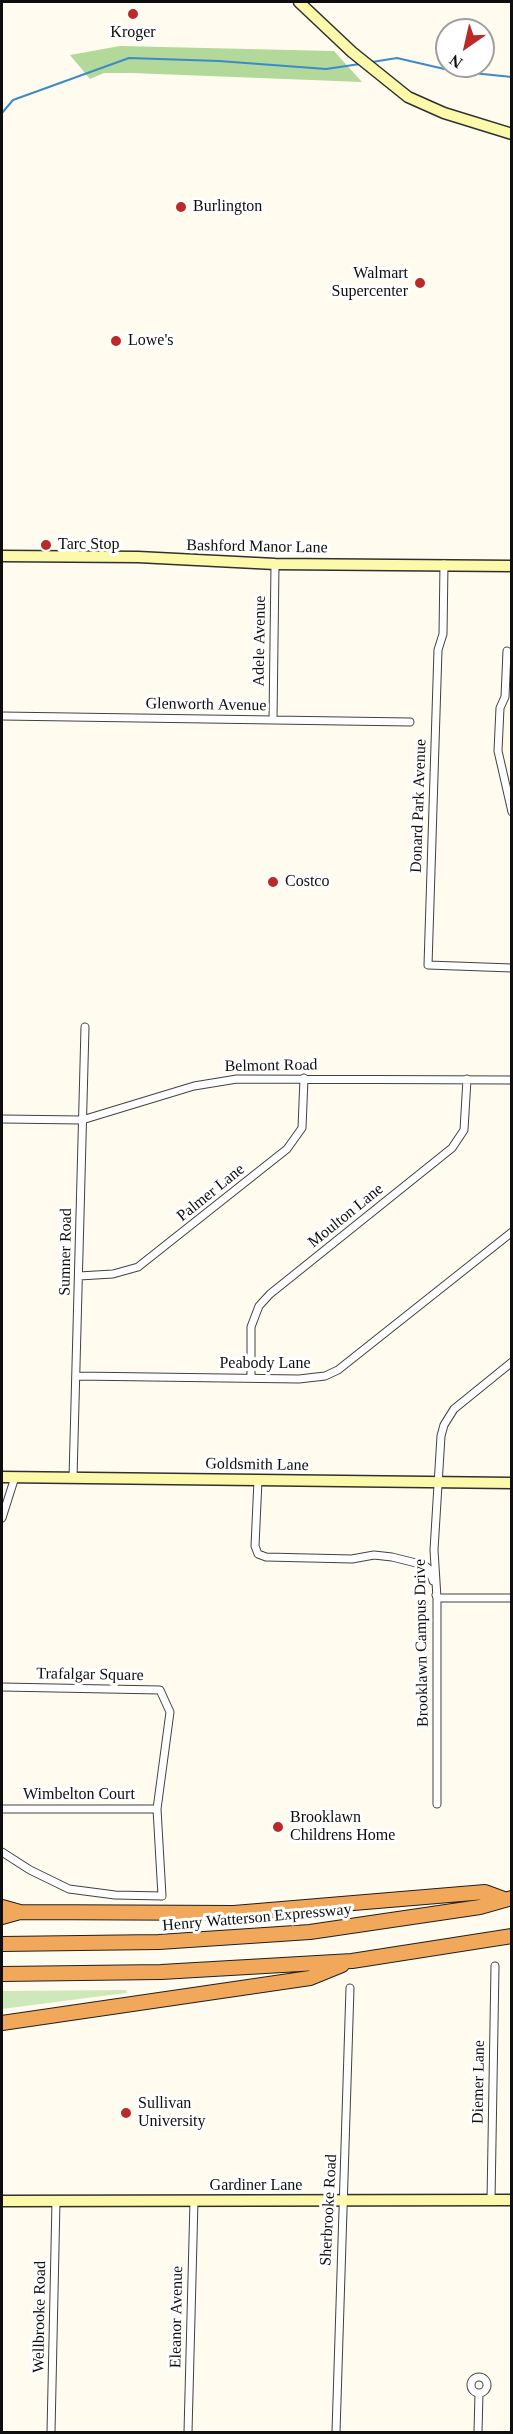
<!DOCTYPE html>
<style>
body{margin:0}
#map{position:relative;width:513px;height:2434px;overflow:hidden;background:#fffcef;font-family:"Times New Roman",serif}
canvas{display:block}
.frame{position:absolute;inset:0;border:3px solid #0e0e0e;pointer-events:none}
.north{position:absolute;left:435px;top:18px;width:60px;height:60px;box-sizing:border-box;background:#fff;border:2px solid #9f9f9f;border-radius:50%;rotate:214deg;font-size:16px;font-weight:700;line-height:24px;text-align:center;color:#0e0e0e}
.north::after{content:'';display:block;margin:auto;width:21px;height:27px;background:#bb2a28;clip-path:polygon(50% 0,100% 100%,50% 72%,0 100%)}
</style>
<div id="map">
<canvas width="513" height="2434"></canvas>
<div class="frame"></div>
<div class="north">N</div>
</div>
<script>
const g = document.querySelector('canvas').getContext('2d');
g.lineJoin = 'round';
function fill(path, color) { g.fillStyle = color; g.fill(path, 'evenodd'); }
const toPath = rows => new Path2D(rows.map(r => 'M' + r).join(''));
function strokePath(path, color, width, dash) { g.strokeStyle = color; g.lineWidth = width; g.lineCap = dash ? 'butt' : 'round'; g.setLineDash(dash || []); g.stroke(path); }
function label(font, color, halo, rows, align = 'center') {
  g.font = font + ' "Times New Roman",serif'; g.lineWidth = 6; g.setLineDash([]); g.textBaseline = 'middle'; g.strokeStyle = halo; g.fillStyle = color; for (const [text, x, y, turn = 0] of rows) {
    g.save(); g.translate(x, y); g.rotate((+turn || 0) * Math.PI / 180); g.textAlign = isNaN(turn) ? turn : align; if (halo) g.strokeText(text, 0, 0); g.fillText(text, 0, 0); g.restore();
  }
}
fill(toPath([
 [126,1990,127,1993,110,1995,2,2009,2,1991]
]), '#cfe8b9');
fill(toPath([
 [120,46,334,51,362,82,132,73,104,73,90,79,70,55]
]), '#b2d999');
strokePath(toPath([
 [372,62,397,58,453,71,512,77],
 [2,113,13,100,129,58,219,61,326,69,360,64]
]), '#3d8aca', 2);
const street = toPath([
 [444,564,443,634,438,650,428,965,512,968],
 [507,651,505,697,500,708,498,751,512,812],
 [2,716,410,722],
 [273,720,275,564],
 [2,1119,82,1120,194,1086,237,1079,512,1080],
 [79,1276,113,1274,138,1267,287,1149,302,1128,304,1078],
 [77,1376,299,1379,325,1376,338,1370,512,1232],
 [251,1378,251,1327,259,1306,270,1294,452,1148,464,1130,467,1079],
 [73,1478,85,1027],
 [258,1480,255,1546,258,1554,266,1557,352,1559,374,1555,392,1557,424,1565,429,1569,433,1581],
 [2,1518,15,1477],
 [436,1595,437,1598,512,1598],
 [2,1687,160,1690,170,1712,157,1809,162,1896,115,1895,69,1889,30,1870,2,1852],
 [437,1804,437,1598,434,1550,441,1436,444,1425,454,1409,512,1362],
 [2,1809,157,1809],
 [491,2200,495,1966],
 '471 2385a8 8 0 1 1 16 0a8 8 0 1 1-16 0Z',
 [51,2432,56,2201],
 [188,2432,194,2201],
 [336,2432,350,1988],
 [478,2432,479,2393]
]);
const secondary = toPath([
 [299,2,352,52,408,97,444,113,512,134],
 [2,556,138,557,275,564,512,566],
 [2,1477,512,1483],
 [2,2201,512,2200]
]);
const highway = toPath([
 [2,1907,20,1912],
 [2,1917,20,1912,234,1913,485,1892,504,1899],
 [2,1944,159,1942,310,1932,480,1907,512,1898],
 [2,1974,161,1972,352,1961,512,1936],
 [2,2023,310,1978,342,1965]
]);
strokePath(street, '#414141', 9);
strokePath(secondary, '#303030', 13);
strokePath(highway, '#1f1f1f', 16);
strokePath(street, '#fff', 7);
strokePath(secondary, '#fdf9ab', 10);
strokePath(highway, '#f1a85a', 14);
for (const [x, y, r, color] of [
 [133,14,6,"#bb2a28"],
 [181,207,6,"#bb2a28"],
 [420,283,6,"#bb2a28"],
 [116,341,6,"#bb2a28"],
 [46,545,6,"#bb2a28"],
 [273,882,6,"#bb2a28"],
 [278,1827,6,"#bb2a28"],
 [126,2113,6,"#bb2a28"]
]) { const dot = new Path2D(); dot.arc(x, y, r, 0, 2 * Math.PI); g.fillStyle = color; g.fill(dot); strokePath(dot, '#fff', 2); }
label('16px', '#0e0e0e', '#fff', [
 ["Kroger",133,33,"center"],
 ["Burlington",193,207],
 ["Walmart",408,274,"right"],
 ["Supercenter",408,292,"right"],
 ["Lowe's",128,341],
 ["Tarc Stop",58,545],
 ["Costco",285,882],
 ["Brooklawn",290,1818],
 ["Childrens Home",290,1836],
 ["Sullivan",138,2104],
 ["University",138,2122]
], 'left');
label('16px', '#0e0e0e', '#fff', [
 ["Bashford Manor Lane",257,547,1],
 ["Adele Avenue",260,641,-89],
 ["Glenworth Avenue",206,705,1],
 ["Donard Park Avenue",419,806,-88],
 ["Belmont Road",271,1066,-1],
 ["Palmer Lane",211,1193,-39],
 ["Moulton Lane",346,1216,-39],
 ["Sumner Road",66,1252,-89],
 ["Peabody Lane",265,1364],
 ["Goldsmith Lane",257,1465,1],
 ["Brooklawn Campus Drive",422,1643,-91],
 ["Trafalgar Square",90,1675,1],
 ["Wimbelton Court",79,1795],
 ["Henry Watterson Expressway",257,1918,-5],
 ["Diemer Lane",479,2082,-89],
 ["Gardiner Lane",256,2186],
 ["Sherbrooke Road",329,2210,-87],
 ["Wellbrooke Road",40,2317,-89],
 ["Eleanor Avenue",177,2317,-89]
]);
</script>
